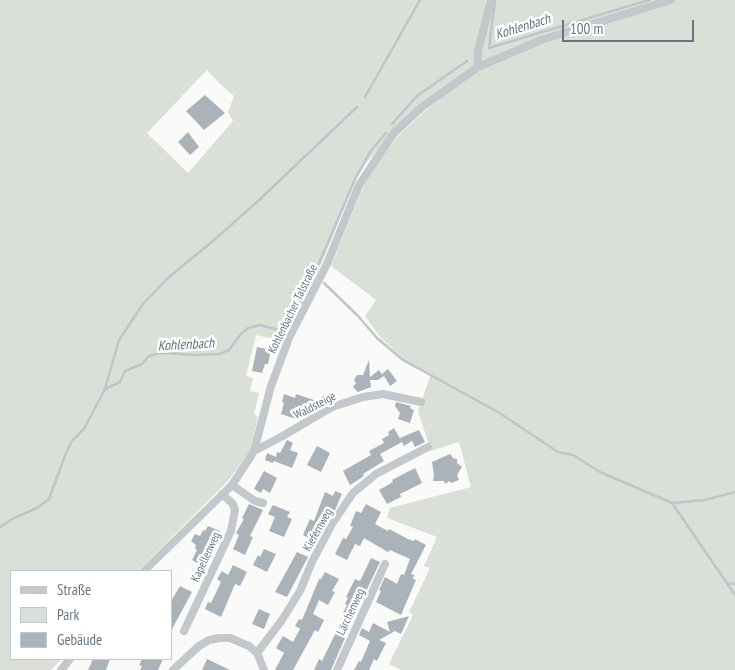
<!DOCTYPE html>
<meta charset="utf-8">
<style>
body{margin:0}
#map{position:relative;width:735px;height:670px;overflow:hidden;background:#fafaf8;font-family:"PT Sans Narrow",sans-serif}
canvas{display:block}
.legend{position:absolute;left:10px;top:570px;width:162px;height:90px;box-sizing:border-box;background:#fff;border:1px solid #c1c8cd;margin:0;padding:6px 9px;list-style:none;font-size:15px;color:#657683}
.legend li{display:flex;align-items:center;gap:10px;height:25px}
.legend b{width:25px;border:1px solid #c1c8cd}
.scale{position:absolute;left:562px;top:20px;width:132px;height:22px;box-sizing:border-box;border:2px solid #657683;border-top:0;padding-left:6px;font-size:15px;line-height:18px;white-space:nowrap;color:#657683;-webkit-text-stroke:4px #fff;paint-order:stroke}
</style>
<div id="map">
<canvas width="735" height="670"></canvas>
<ul class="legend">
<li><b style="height:6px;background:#c3c8cc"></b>Straße</li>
<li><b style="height:14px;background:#dadfd7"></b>Park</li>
<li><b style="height:14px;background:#aab3b9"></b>Gebäude</li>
</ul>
<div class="scale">100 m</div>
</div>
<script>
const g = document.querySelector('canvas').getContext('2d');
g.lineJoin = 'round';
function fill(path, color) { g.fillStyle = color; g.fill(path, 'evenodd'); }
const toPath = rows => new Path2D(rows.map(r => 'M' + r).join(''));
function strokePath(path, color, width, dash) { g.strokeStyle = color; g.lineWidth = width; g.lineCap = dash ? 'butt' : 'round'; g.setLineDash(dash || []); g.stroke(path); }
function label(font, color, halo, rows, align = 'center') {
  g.font = font + ' "PT Sans Narrow",sans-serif'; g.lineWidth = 5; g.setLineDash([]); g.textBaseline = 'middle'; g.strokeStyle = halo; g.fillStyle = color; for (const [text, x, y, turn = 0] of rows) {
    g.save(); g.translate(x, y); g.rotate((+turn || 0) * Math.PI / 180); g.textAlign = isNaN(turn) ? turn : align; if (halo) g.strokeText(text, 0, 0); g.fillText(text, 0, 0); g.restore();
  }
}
fill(toPath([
 [0,0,735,0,735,670,401,670,389,664,413,615,409,612,430,568,424,566,437,537,387,518,390,508,471,487,459,442,431,451,418,411,431,374,411,366,380,337,365,316,376,300,331,266,362,189,373,168,397,137,425,111,470,74,393,134,366,163,355,182,311,289,283,341,256,335,246,376,253,378,250,391,259,393,254,414,258,417,250,451,228,481,138,571,11,571,11,659,61,659,51,670,0,670],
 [207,70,220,84,234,96,228,112,233,121,188,173,147,133]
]), '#dadfd7');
strokePath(toPath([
 [495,0,489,48,649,0],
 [365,97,420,0],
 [392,124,417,96,467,61],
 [324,283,358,316,377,338,403,360,498,412,558,452,573,455,600,472,672,503,705,500,735,492],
 [105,389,119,340,143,304,169,277,213,241,257,202,357,107],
 [672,503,735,595],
 [0,527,12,519,37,508,49,499,66,453,72,441,84,429,105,389,120,382,125,371,142,364,149,356,156,354,164,353,196,355,219,354,229,350,240,335,248,328,260,325,287,332,314,275,356,177,370,152,386,133],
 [727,583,735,584]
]), '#bbc7cb', 2.5);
fill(toPath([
 [205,95,225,113,204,130,186,111],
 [188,132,199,147,190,155,178,142],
 [257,347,271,350,268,364,265,364,262,373,252,371],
 [369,360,370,377,379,370,383,376,382,374,388,369,397,381,390,386,384,376,378,380,370,380,371,387,358,392,353,387,356,383,354,380,357,375,363,375],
 [284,394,295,398,296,394,317,401,316,410,310,413,304,411,301,419,299,420,281,414,284,403,282,402],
 [396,402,411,406,410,408,414,410,410,423,398,419,400,413,395,406],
 [394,428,402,442,380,454,384,461,363,474,364,476,350,485,343,471,371,455,369,451,384,443,382,439,389,435,388,432],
 [419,430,425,442,415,447,412,441,404,446,400,438],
 [287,440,293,443,290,450,298,453,292,468,274,461,275,459,273,463,265,460,267,453,276,457,277,452,280,453],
 [317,446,330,453,321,472,307,465],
 [450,454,453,458,457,459,457,463,462,467,457,475,459,480,451,483,450,481,445,484,444,481,433,481,434,475,432,462],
 [415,468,422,483,400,494,401,497,387,504,379,490,393,482,392,480],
 [264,471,277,478,270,493,263,489,261,493,254,489],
 [335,491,342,494,335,510,331,515,330,515,316,542,303,535,310,519,314,521,325,492,333,496],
 [249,504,263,510,250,536,253,537,245,555,233,549,239,535,236,533,244,519,242,518],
 [366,504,381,512,375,524,388,531,389,529,408,539,414,541,415,539,426,545,411,574,414,575,413,579,416,580,401,615,376,602,381,591,379,590,385,577,397,584,401,574,404,575,410,559,390,550,388,552,364,538,360,546,355,544,347,560,335,554,343,538,346,539,353,527,350,526,356,511,361,513],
 [273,505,290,512,287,517,292,519,284,537,269,531,275,517,268,514],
 [208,526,220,531,206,562,201,560,199,564,192,560,197,550,195,549,196,545,191,541,195,534,200,536,203,530,205,531],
 [264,549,276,554,267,572,253,565,258,555,260,557],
 [297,552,308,557,287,597,275,592],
 [371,558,380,562,358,608,331,670,314,670,319,659,322,661,343,618,341,617,347,605,345,604,348,598,346,597,355,579,360,581],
 [233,565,247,572,240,586,235,584,221,617,205,609,208,602,211,603,221,582,217,579,222,571,228,575],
 [325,572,339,579,332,591,335,592,328,605,319,600,313,614,324,620,318,632,315,630,293,670,275,670,284,653,276,648,283,636,293,642,300,629,295,626,299,619,302,620,319,579,321,579],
 [180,586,192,592,171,631,171,601],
 [259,609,270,614,264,629,252,624],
 [409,616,401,634,395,631,379,640,386,643,377,661,374,659,369,670,354,670,359,661,361,662,370,641,359,635,362,628,369,632,373,623,390,632,387,622],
 [93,659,110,659,106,670,88,670],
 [142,659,163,659,158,670,140,670,142,666,139,665],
 [207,659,230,670,202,670]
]), '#aab3b9');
strokePath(toPath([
 [478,67,478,51,491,0],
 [254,451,281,437,332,407,363,397,383,394,421,402],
 [232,485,255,501,263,503],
 [144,571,232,485,251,456,254,451,271,386,289,338,327,264,359,185,393,134,422,107,478,67,541,40,671,0],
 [184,631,231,531,235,510,233,504,222,494],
 [257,653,282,620,300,591,312,562,332,524,353,493,376,474,428,447],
 [61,670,70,659],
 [173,670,199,646,209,640,220,638,230,638,249,646,257,653,264,670],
 [337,670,385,564]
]), '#c3c8cc', 8);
label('12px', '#657683', '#fff', [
 ["Kohlenbacher Talstraße",293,309,-64],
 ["Waldsteige",315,406,-27],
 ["Kiefernweg",318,530,-61],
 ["Kapellenweg",206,557,-65],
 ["Lärchenweg",351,612,-65]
]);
label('italic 14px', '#60757c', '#fff', [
 ["Kohlenbach",523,27,-17],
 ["Kohlenbach",186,345,-3]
]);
</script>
